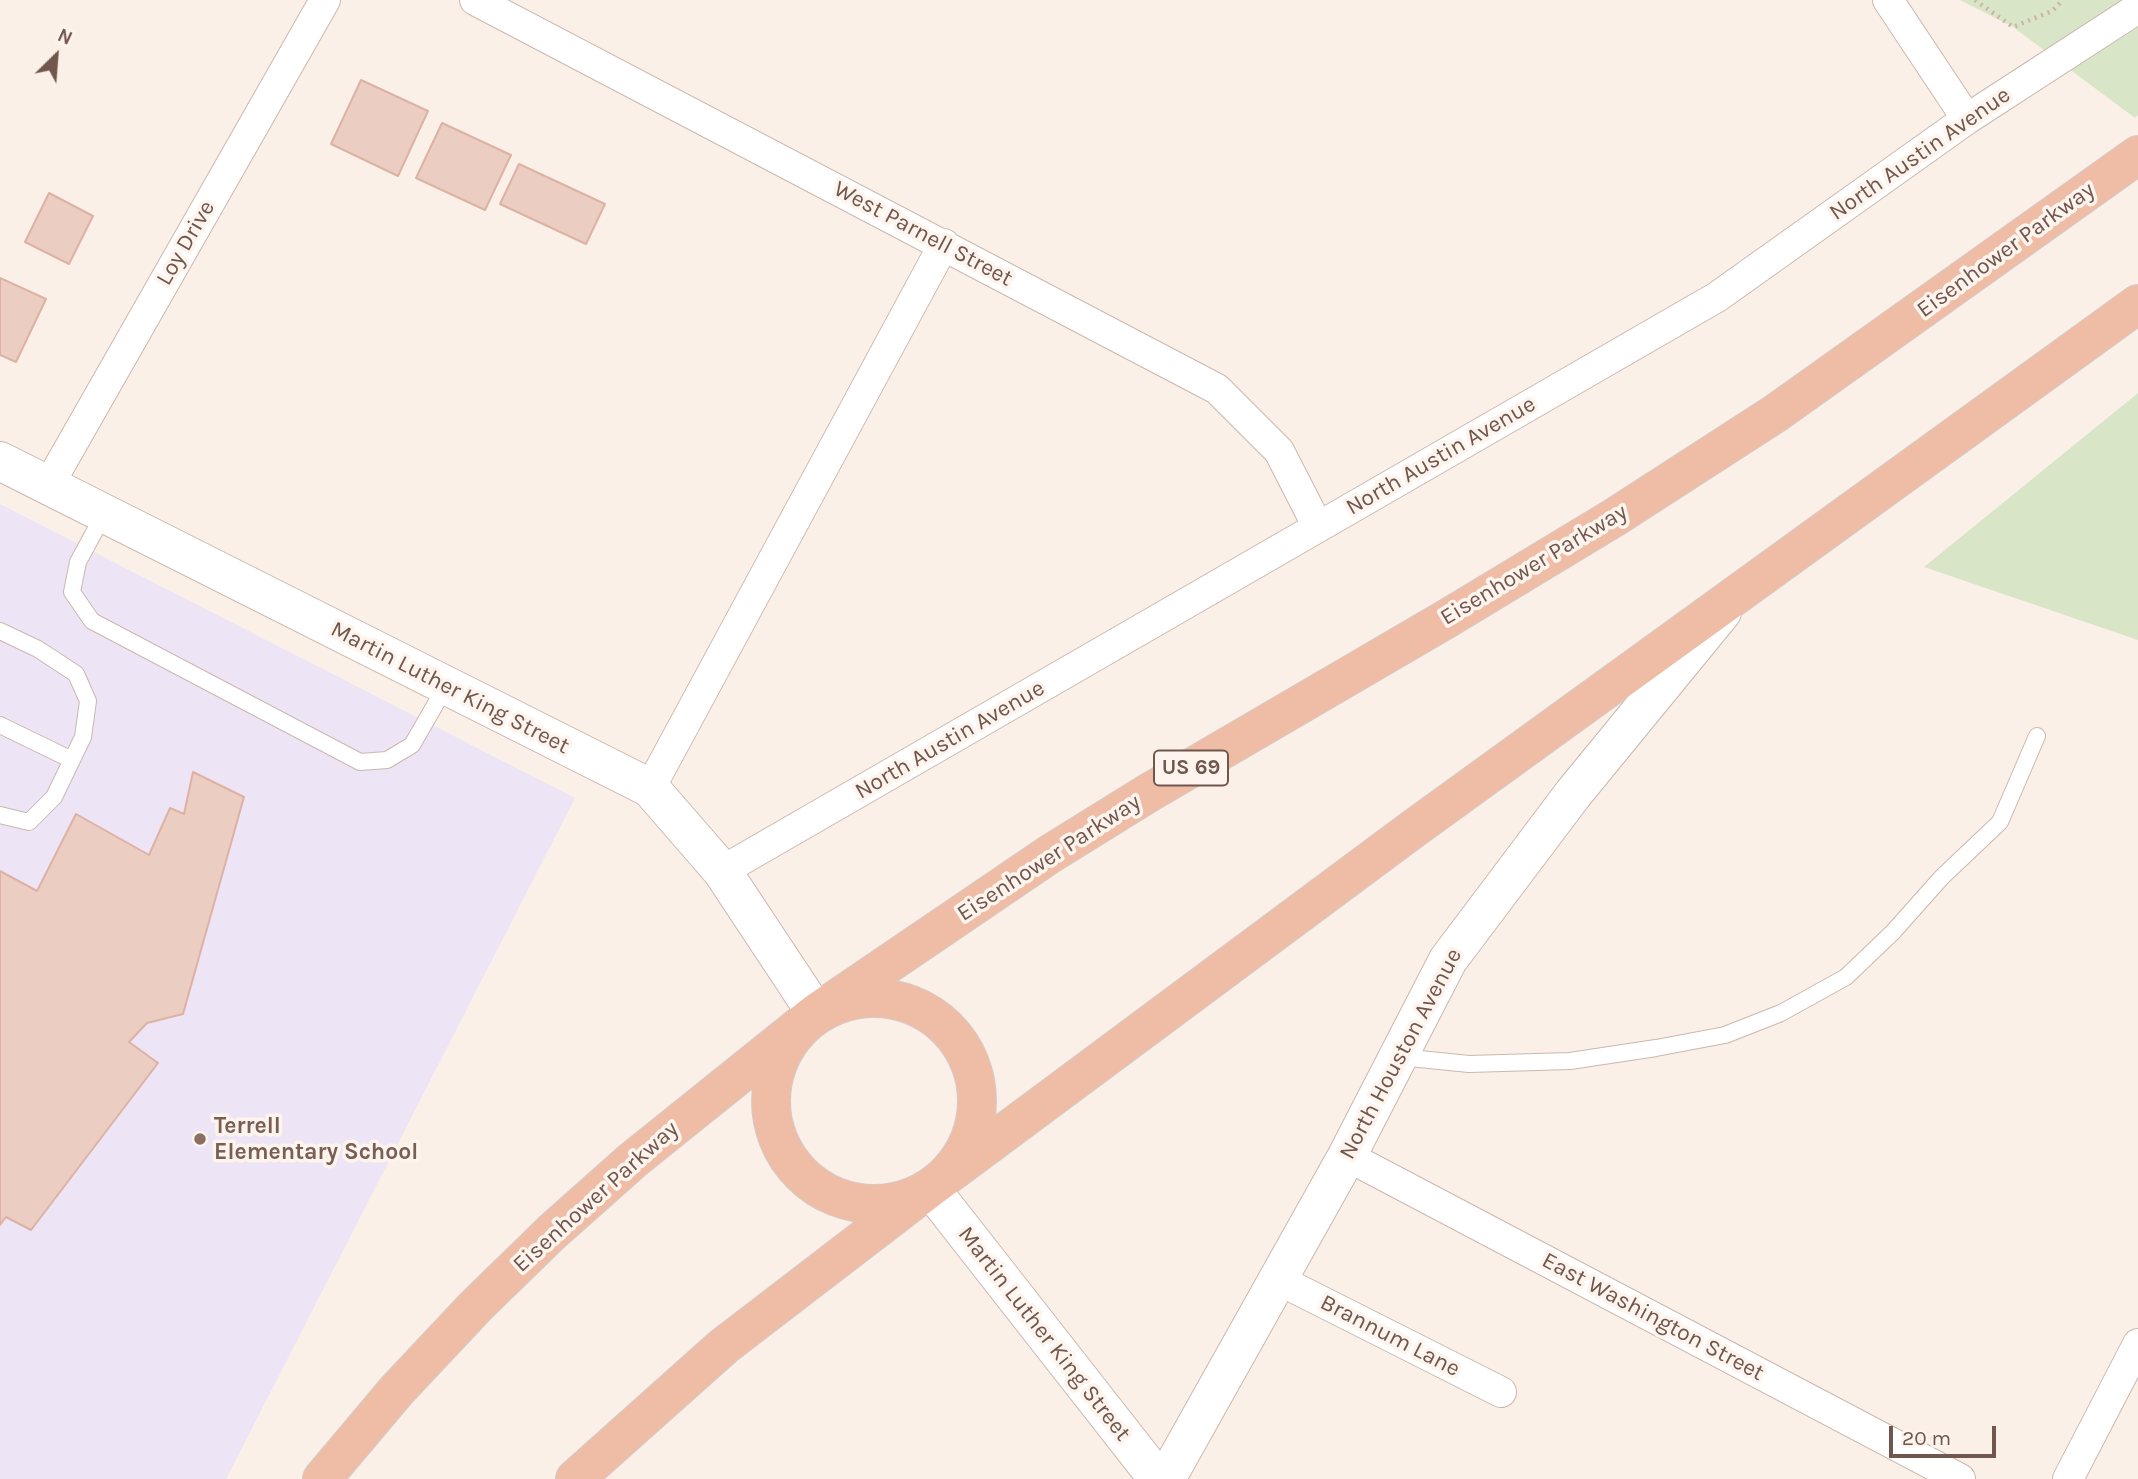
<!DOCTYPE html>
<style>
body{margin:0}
#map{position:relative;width:2138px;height:1479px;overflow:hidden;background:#faf0e7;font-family:Karla,sans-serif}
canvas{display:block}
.north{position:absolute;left:21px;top:21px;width:70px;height:70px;-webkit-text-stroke:5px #fdf4ed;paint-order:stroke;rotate:25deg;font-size:19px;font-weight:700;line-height:28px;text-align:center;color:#71564e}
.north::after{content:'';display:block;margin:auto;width:24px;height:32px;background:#71564e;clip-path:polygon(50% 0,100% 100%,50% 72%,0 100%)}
.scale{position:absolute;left:1889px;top:1426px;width:107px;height:32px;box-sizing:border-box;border:4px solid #71564e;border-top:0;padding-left:9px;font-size:21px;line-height:24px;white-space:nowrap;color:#71564e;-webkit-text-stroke:5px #fdf4ed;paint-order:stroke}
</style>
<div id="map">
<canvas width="2138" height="1479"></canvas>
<div class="north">N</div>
<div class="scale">20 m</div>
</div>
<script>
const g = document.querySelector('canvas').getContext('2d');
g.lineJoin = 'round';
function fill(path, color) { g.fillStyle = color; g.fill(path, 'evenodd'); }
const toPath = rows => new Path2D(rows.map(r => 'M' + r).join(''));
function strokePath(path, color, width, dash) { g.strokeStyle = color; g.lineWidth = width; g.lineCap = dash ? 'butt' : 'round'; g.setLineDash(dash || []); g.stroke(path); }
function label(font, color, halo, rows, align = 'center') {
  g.font = font + ' Karla,sans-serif'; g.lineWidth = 7; g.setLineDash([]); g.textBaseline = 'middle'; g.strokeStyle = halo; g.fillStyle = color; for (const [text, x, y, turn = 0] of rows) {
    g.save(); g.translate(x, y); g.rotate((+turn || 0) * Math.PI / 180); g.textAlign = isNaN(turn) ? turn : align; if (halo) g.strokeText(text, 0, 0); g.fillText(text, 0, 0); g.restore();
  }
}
fill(toPath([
 [0,504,575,798,226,1479,0,1479]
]), '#ede4f6');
fill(toPath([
 [1960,0,2138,0,2138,115,2135,118,2013,27],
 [2138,393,2138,640,1924,567]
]), '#d8e6c7');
const building = toPath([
 [361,80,428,111,398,176,331,144,361,80],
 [442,123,511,155,485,210,416,178,442,123],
 [519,164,605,204,586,244,500,204,519,164],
 [49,193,93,216,69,264,25,242,49,193],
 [0,278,46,299,16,362,0,355,0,278],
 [193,772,244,797,183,1014,147,1023,129,1042,158,1063,31,1230,6,1217,0,1225,0,871,37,891,76,814,149,855,170,808,184,814,193,772]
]);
fill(building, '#eccdc2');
strokePath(building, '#ddb2a4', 2);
const service = toPath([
 [104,514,78,562,72,592,92,621,360,762,387,760,412,745,446,686],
 [0,631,38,649,76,674,88,701,83,737,54,797,29,822,0,815],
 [0,725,72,760],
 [1400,1057,1469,1064,1570,1061,1656,1048,1725,1035,1781,1013,1846,977,1893,932,1942,877,2000,822,2037,736]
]);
const minor = toPath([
 [475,0,1217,389,1279,451,1318,527],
 [1888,0,1967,119],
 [48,486,325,0],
 [650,788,944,244],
 [722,871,1717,297,1967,119,2138,8],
 [1347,1156,1960,1479],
 [1279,1280,1501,1392],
 [2068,1479,2138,1344]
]);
const tertiary = toPath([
 [0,461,650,788,722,871,816,1013],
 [930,1188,1158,1479],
 [1166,1479,1347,1156,1448,960,1573,794,1722,612]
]);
const trunk = toPath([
 '771 1101a103 103 0 1 1 206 0a103 103 0 1 1-206 0Z',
 [322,1479,397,1390,476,1306,552,1232,633,1160,816,1013,1050,854,1150,792,1448,618,1615,517,1776,413,2138,155],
 [575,1479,724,1346,930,1188,1413,829,2138,304]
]);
strokePath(service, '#cbb7ae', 18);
strokePath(minor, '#cbb7ae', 32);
strokePath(tertiary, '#cbb7ae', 40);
strokePath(trunk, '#d4ccca', 40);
strokePath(toPath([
 [1975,0,2013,27,2052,11,2063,0]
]), '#d1b0a5', 4.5, [2, 5]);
strokePath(service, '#fff', 16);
strokePath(minor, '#fff', 30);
strokePath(tertiary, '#fff', 38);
strokePath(trunk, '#efbca6', 38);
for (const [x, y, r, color] of [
 [200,1139,7,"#8d6e63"]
]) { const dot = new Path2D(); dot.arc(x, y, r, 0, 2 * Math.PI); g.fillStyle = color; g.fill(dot); strokePath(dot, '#fdf4ed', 2.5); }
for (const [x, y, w] of [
 [1191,768,74]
]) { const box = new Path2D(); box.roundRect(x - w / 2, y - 17.5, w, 35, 5); g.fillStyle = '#fdf4ed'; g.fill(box); strokePath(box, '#71564e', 2); }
label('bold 21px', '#71564e', null, [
 ["US 69",1191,768]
]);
label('23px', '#71564e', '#fdf4ed', [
 ["North Austin Avenue",1920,154,-35],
 ["West Parnell Street",923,234,28],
 ["Loy Drive",186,243,-60],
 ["Eisenhower Parkway",2006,250,-36],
 ["North Austin Avenue",1441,456,-30],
 ["Eisenhower Parkway",1534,565,-31],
 ["Martin Luther King Street",450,688,27],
 ["North Austin Avenue",950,740,-30],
 ["Eisenhower Parkway",1049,858,-33],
 ["North Houston Avenue",1401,1054,-62],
 ["Eisenhower Parkway",596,1197,-42],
 ["East Washington Street",1653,1317,28],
 ["Martin Luther King Street",1044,1334,52],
 ["Brannum Lane",1390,1336,27]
]);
label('bold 23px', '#785e54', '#fdf4ed', [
 ["Terrell",214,1126],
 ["Elementary School",214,1152]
], 'left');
</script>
